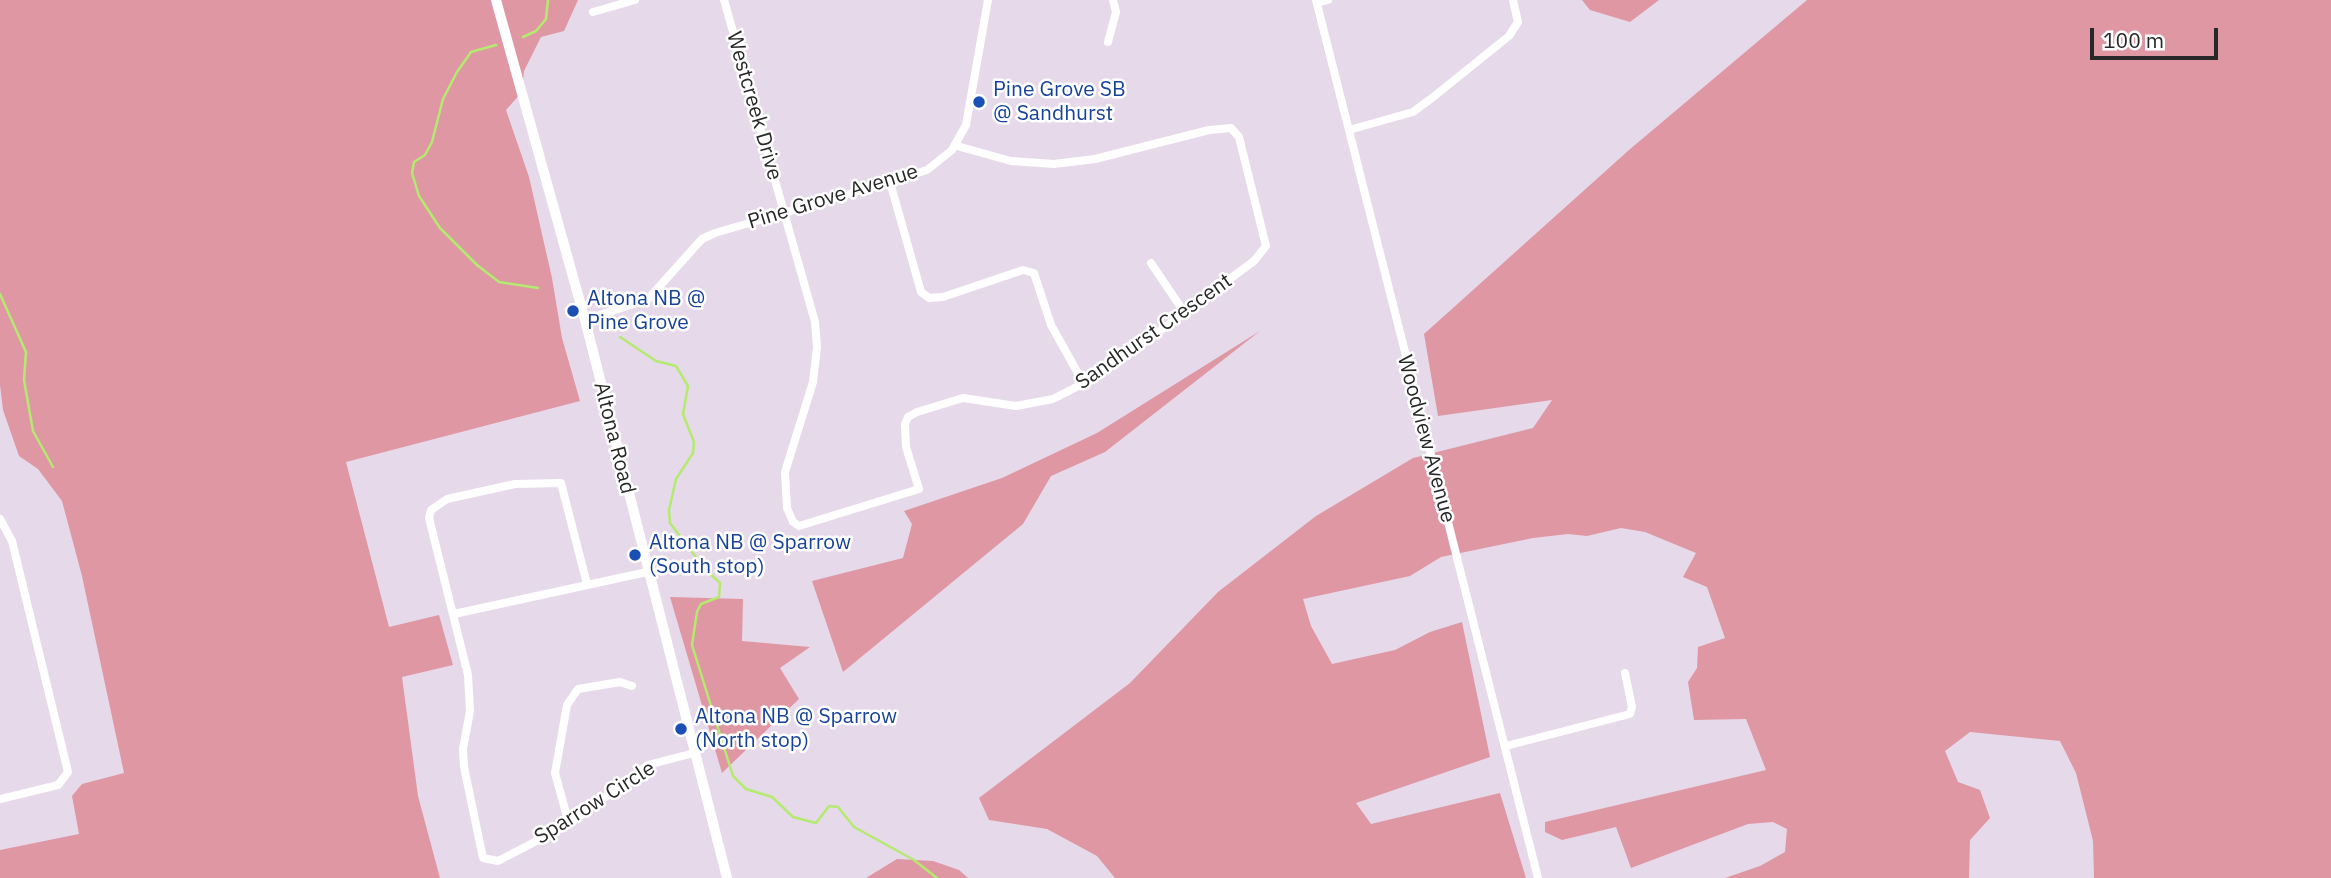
<!DOCTYPE html>
<style>
body{margin:0}
#map{position:relative;width:2331px;height:878px;overflow:hidden;background:#e6d9ea;font-family:"IBM Plex Sans",sans-serif}
canvas{display:block}
.scale{position:absolute;left:2090px;top:28px;width:128px;height:32px;box-sizing:border-box;border:4px solid #282828;border-top:0;padding-left:9px;font-size:21px;line-height:24px;white-space:nowrap;color:#282828;-webkit-text-stroke:5px #fff;paint-order:stroke}
</style>
<div id="map">
<canvas width="2331" height="878"></canvas>
<div class="scale">100 m</div>
</div>
<script>
const g = document.querySelector('canvas').getContext('2d');
g.lineJoin = 'round';
function fill(path, color) { g.fillStyle = color; g.fill(path, 'evenodd'); }
const toPath = rows => new Path2D(rows.map(r => 'M' + r).join(''));
function strokePath(path, color, width, dash) { g.strokeStyle = color; g.lineWidth = width; g.lineCap = dash ? 'butt' : 'round'; g.setLineDash(dash || []); g.stroke(path); }
function label(font, color, halo, rows, align = 'center') {
  g.font = font + ' "IBM Plex Sans",sans-serif'; g.lineWidth = 5; g.setLineDash([]); g.textBaseline = 'middle'; g.strokeStyle = halo; g.fillStyle = color; for (const [text, x, y, turn = 0] of rows) {
    g.save(); g.translate(x, y); g.rotate((+turn || 0) * Math.PI / 180); g.textAlign = isNaN(turn) ? turn : align; if (halo) g.strokeText(text, 0, 0); g.fillText(text, 0, 0); g.restore();
  }
}
fill(toPath([
 [0,0,578,0,564,31,541,37,524,71,522,92,506,110,529,177,552,278,562,338,580,401,346,462,389,627,439,615,453,665,402,677,418,796,440,878,0,878,0,850,79,834,72,796,82,784,124,773,82,576,62,501,38,469,19,456,3,410,0,385],
 [1582,0,1659,0,1630,22,1590,10],
 [1807,0,2331,0,2331,878,2094,878,2093,841,2076,773,2060,741,1970,732,1945,751,1958,782,1980,790,1990,818,1970,840,1969,878,1725,878,1760,866,1785,852,1787,829,1773,822,1748,824,1631,868,1616,827,1562,840,1545,832,1545,822,1766,770,1746,719,1694,720,1688,682,1697,668,1698,647,1725,638,1707,587,1683,577,1696,553,1645,532,1621,528,1587,536,1568,534,1533,538,1441,557,1410,576,1303,599,1311,626,1332,664,1395,650,1430,632,1462,622,1490,757,1356,803,1371,824,1500,793,1526,878,1115,878,1097,856,1047,829,989,820,979,798,1130,683,1218,592,1316,516,1413,458,1533,428,1552,400,1438,416,1424,334,1629,150],
 [1260,331,1105,452,1051,476,1023,524,843,672,812,581,903,558,912,524,904,511,1002,478,1097,433],
 [670,597,743,599,742,641,810,647,780,668,799,699,722,773],
 [897,859,933,861,959,870,968,878,866,878]
]), '#df97a4');
strokePath(toPath([
 [523,37,536,31,546,19,548,0],
 [496,45,471,52,457,72,443,99,432,142,425,155,414,162,412,173,419,196,440,228,477,265,499,282,538,288],
 [0,294,26,352,24,380,33,431,53,467],
 [620,337,656,361,676,366,688,386,683,414,694,442,693,453,676,479,669,510,670,523,705,569,720,583,719,597,701,604,697,612,692,645,733,776,746,789,772,797,793,817,816,823,829,806,838,807,854,827,914,860,937,878]
]), '#b4ea6f', 2.5);
strokePath(toPath([
 [724,0,815,322,817,347,813,382,785,472,787,508,793,522,799,526,919,489,906,447,905,424,908,417,917,412,963,398,1016,406,1053,399,1096,377,1153,336,1254,261,1266,246,1239,137,1231,128,1209,130,1095,159,1054,164,1011,161,957,146],
 [1316,0,1538,878],
 [1317,3,1328,0],
 [593,12,635,0],
 [1108,42,1116,12,1113,0],
 [1349,130,1413,112,1432,98,1509,36,1518,22,1513,0],
 [890,182,921,292,929,298,943,297,1023,270,1034,273,1051,325,1084,384],
 [1151,263,1184,312],
 [585,320,648,299,702,239,715,233,890,182,927,170,952,150,966,125,988,0],
 [0,519,12,541,68,772,58,785,0,799],
 [587,584,561,483,515,484,447,499,431,510,429,518,468,675,470,711,463,749,464,767,483,858,498,861,569,824,648,765,694,753],
 [454,614,647,572],
 [1506,746,1630,714,1632,707,1625,673],
 [569,824,555,773,567,705,578,689,620,682,632,686]
]), '#fff', 8);
strokePath(toPath([
 [496,0,585,320,727,878]
]), '#fff', 10);
for (const [x, y, r, color] of [
 [979,102,7,"#1a4fb4"],
 [573,311,7,"#1a4fb4"],
 [635,555,7,"#1a4fb4"],
 [681,729,7,"#1a4fb4"]
]) { const dot = new Path2D(); dot.arc(x, y, r, 0, 2 * Math.PI); g.fillStyle = color; g.fill(dot); strokePath(dot, '#fff', 2.5); }
label('21px', '#164399', '#fff', [
 ["Pine Grove SB",993,90],
 ["@ Sandhurst",993,114],
 ["Altona NB @",587,299],
 ["Pine Grove",587,323],
 ["Altona NB @ Sparrow",649,543],
 ["(South stop)",649,567],
 ["Altona NB @ Sparrow",695,717],
 ["(North stop)",695,741]
], 'left');
label('21px', '#282828', '#fff', [
 ["Westcreek Drive",754,106,74],
 ["Pine Grove Avenue",833,197,-17],
 ["Sandhurst Crescent",1154,332,-35],
 ["Altona Road",614,438,76],
 ["Woodview Avenue",1426,439,75],
 ["Sparrow Circle",595,803,-32]
]);
</script>
